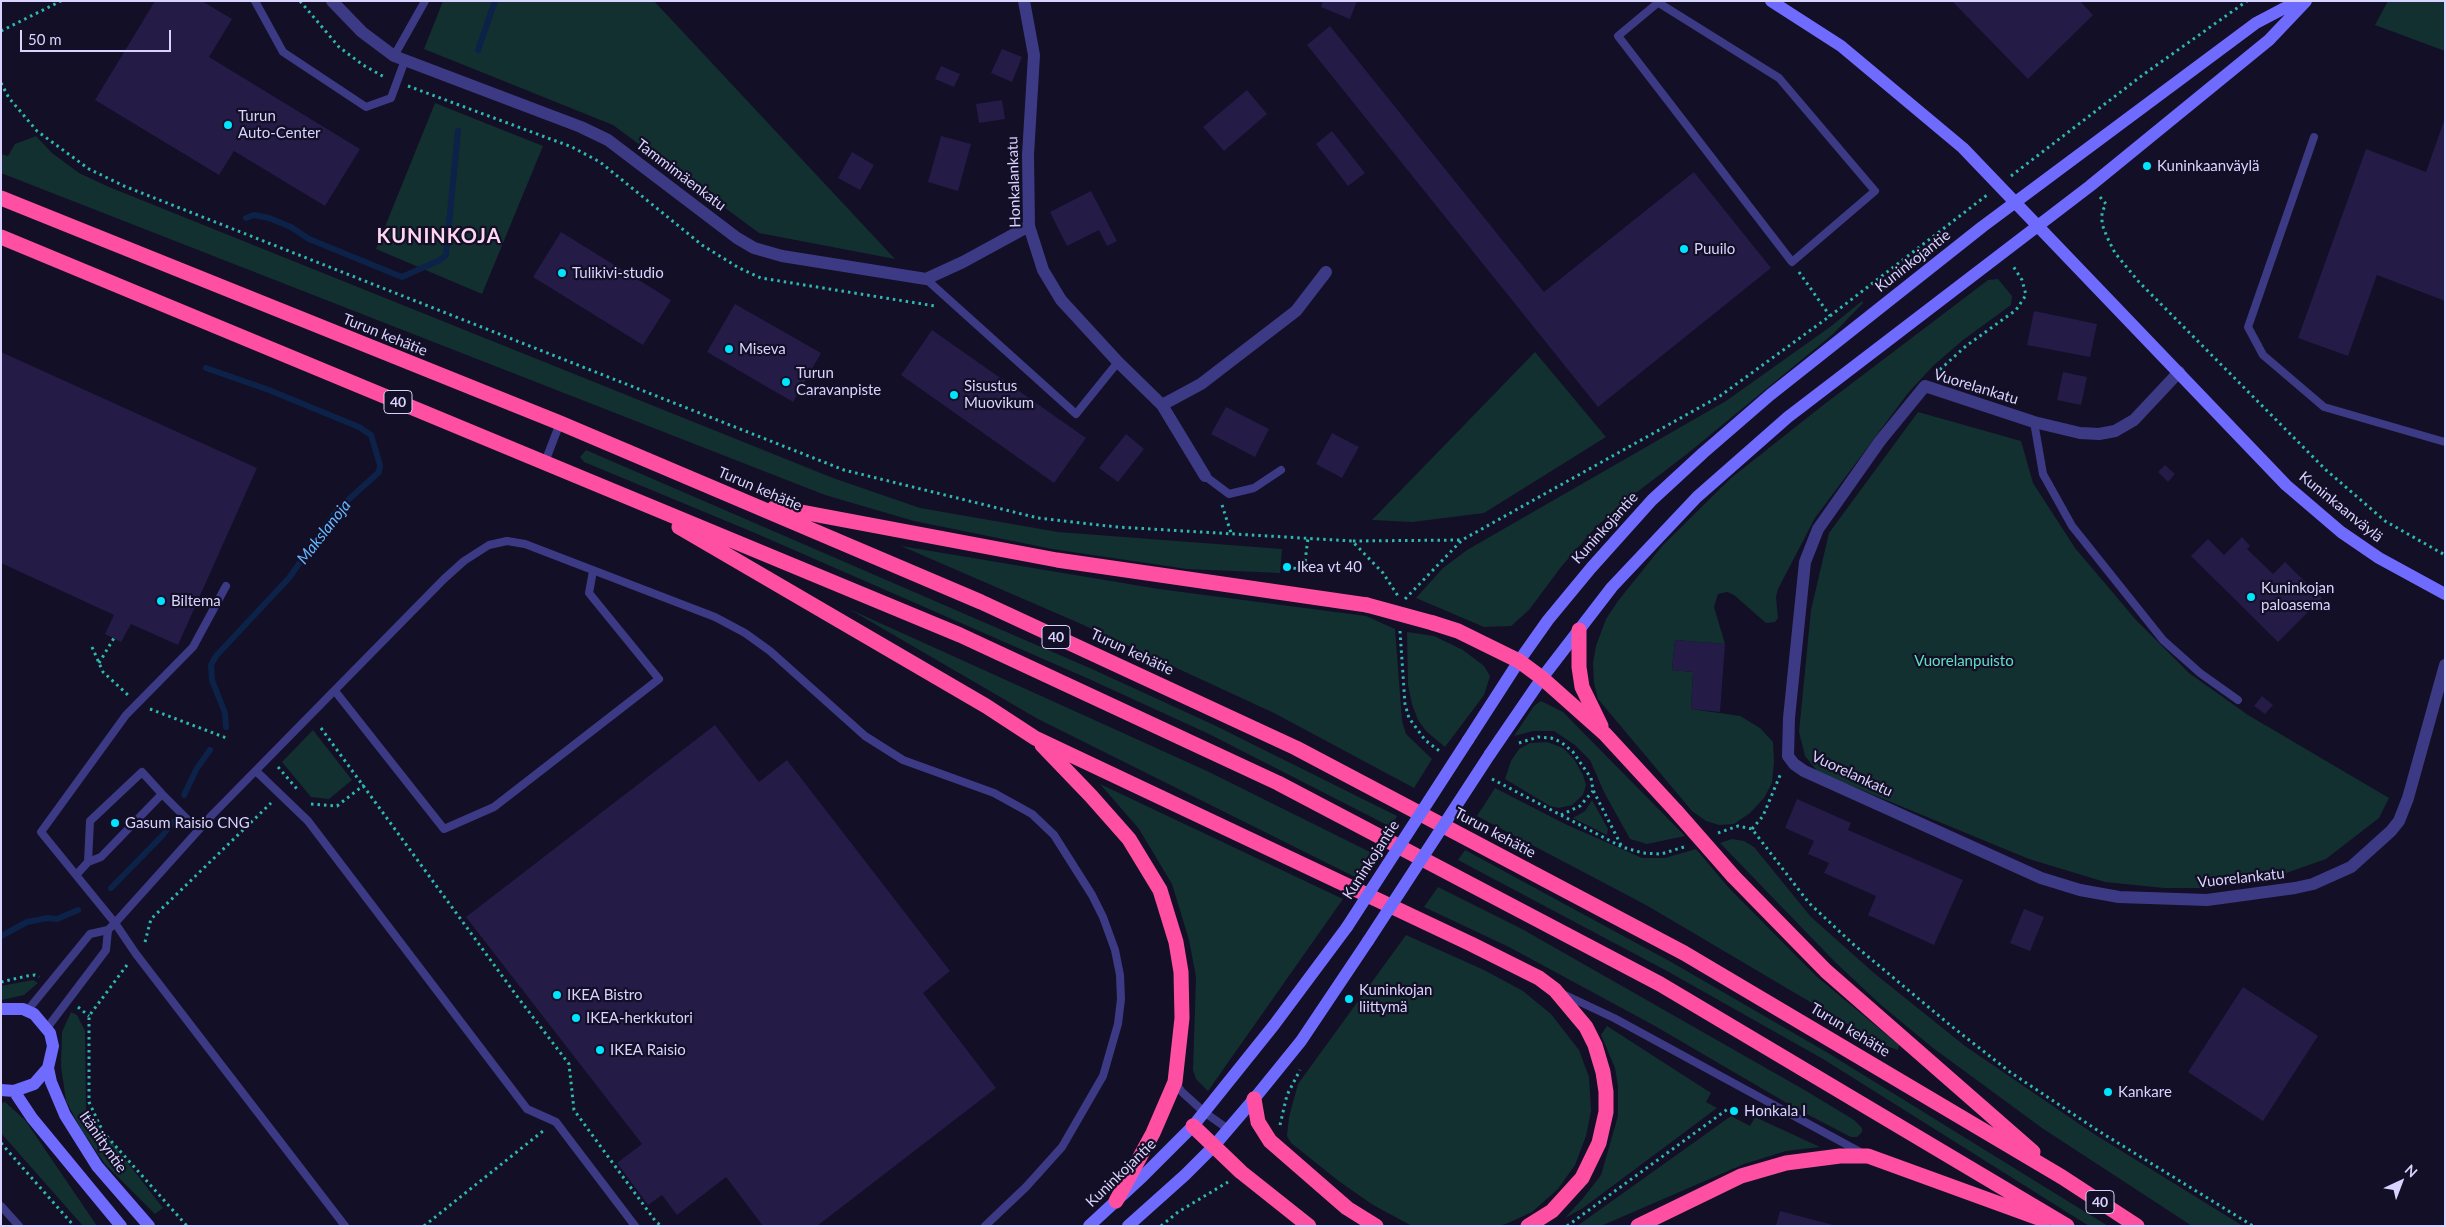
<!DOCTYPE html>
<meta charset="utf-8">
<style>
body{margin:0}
#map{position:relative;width:2446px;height:1227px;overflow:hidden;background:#130f26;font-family:Lato,sans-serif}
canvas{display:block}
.frame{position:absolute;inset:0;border:2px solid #d9d4ff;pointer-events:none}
.north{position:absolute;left:2376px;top:1157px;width:50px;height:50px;-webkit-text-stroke:4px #130f26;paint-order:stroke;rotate:43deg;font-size:14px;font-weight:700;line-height:20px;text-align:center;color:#d9d4ff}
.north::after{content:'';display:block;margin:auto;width:18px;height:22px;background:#d9d4ff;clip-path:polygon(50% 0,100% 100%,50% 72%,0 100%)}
.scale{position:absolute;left:20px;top:30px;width:151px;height:22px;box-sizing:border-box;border:2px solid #d9d4ff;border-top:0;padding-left:6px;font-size:15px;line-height:18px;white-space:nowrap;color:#d9d4ff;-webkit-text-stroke:4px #130f26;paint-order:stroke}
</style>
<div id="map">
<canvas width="2446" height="1227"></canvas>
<div class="frame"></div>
<div class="north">N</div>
<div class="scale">50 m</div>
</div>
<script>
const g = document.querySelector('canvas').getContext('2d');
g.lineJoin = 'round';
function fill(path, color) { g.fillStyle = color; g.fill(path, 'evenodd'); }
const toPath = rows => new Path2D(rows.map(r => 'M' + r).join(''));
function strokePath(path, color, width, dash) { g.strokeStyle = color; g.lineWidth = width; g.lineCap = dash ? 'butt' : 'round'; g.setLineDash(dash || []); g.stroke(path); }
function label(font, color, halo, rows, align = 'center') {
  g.font = font + ' Lato,sans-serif'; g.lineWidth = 4.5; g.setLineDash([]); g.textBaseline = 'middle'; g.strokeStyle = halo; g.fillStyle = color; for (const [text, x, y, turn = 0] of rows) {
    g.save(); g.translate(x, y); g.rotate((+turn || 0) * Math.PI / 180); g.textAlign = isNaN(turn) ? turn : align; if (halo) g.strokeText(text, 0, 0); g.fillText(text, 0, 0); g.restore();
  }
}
fill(toPath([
 [443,1,654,1,895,259,759,233,613,125,424,49],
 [2388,1,2445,1,2445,51,2375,25],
 [435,103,543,146,482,294,376,249],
 [36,136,52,153,79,173,109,187,833,478,920,508,1058,532,1282,549,1280,573,1187,569,1052,549,914,521,825,495,1,173,1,154,8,156,15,144],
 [1998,279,2012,296,2011,305,1963,340,1933,366,1908,393,1815,518,1778,589,1776,597,1778,618,1775,622,1766,623,1734,595,1727,592,1718,594,1714,607,1725,644,1675,640,1672,670,1693,672,1691,709,1740,716,1760,728,1773,742,1774,762,1772,783,1764,798,1750,813,1734,824,1719,825,1706,821,1692,811,1598,699,1594,683,1593,663,1596,646,1606,619,1618,601,1662,546,1731,478,1822,406,1988,280],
 [1862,301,1863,303,1833,334,1687,454,1620,505,1594,529,1561,567,1529,610,1511,626,1484,627,1416,598,1443,568,1467,550,1726,401,1830,327],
 [1535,352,1606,437,1484,513,1412,522,1372,520],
 [1918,412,2021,441,2033,483,2075,548,2136,620,2189,673,2248,715,2389,798,2379,818,2326,859,2269,879,2211,888,2164,888,2105,882,2029,859,1818,772,1805,756,1799,732,1811,610,1829,533],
 [586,450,1092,669,1214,725,1397,816,1391,827,1209,734,1089,679,755,533,584,462,580,457],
 [901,546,1159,589,1366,616,1395,629,1402,721,1406,734,1432,759,1414,788,1274,713,1079,623],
 [849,609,1207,771,1374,854,1357,878,1038,719],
 [1407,632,1434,636,1463,650,1484,666,1490,676,1484,695,1445,747,1426,731,1418,720,1412,704,1408,685],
 [1541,701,1563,712,1685,836,1647,844,1630,839,1604,792,1590,760,1575,745,1554,731,1533,731,1514,736,1534,706],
 [313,730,352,780,329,799,311,797,282,762],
 [1547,742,1563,748,1574,759,1583,775,1586,785,1583,795,1572,805,1559,808,1550,806,1505,779,1511,761,1519,749,1530,743],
 [1100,784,1343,899,1208,1091,1196,1079,1193,1070,1196,977,1189,940,1172,884,1139,829],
 [1495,788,1565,824,1642,858,1665,858,1696,849,1729,888,1816,976,1899,1045,1898,1050,1883,1045,1646,905,1477,816],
 [1592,800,1608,829,1607,835,1573,818,1585,811],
 [1732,839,1744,841,1754,847,1811,917,1874,973,1965,1046,2094,1134,2243,1226,2192,1226,2042,1128,1933,1048,1881,1005,1835,962,1720,843],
 [1465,850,1673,963,1828,1053,2108,1226,2089,1226,1823,1059,1667,971,1458,860],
 [1438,887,1522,929,1808,1092,1854,1120,1862,1128,1862,1132,1857,1137,1851,1137,1797,1109,1655,1026,1509,947,1424,907],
 [1406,935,1484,970,1523,991,1551,1014,1579,1050,1589,1077,1591,1111,1586,1136,1575,1165,1558,1189,1532,1212,1506,1224,1497,1226,1412,1226,1373,1205,1340,1182,1291,1143,1287,1136,1289,1117,1298,1084],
 [33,980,38,983,24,995,1,1000,1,986],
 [71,1012,77,1015,85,1031,86,1109,163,1208,155,1214,105,1164,81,1129,66,1101,61,1066,62,1032],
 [1607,1026,1711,1093,1706,1102,1717,1108,1583,1208,1565,1218,1584,1197,1601,1175,1618,1116,1618,1086,1615,1068,1601,1035],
 [5,1102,25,1120,97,1226,83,1226,1,1133,1,1103],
 [1731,1116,1750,1126,1755,1117,1820,1147,1786,1151,1744,1164,1601,1226,1577,1226]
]), '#12302f');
strokePath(toPath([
 [478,50,495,1],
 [246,218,254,215,269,218,291,227,309,239,402,277,440,260,446,255,458,131],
 [206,368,269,390,359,427,371,435,380,465,379,472,337,510,289,578,216,656,211,665,212,680,225,713,226,727],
 [184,795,197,768,210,750],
 [111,888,162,836,173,822],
 [1,936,27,922,48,918,57,919,78,910]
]), '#0c2248', 6);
fill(toPath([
 [155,1,202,1,232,19,209,57,360,149,325,206,234,151,219,175,95,100],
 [1323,1,1357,1,1350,19,1321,7],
 [1952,1,2080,1,2093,15,2028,79],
 [1330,26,1544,292,1694,172,1771,268,1598,407,1307,45],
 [1002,49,1022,57,1012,82,991,73],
 [941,66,960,74,954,87,935,79],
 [1247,90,1267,114,1224,151,1203,127],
 [1002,100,1005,119,979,123,976,104],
 [2445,118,2445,301,2377,275,2348,356,2298,338,2366,149,2426,172],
 [1332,131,1365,173,1348,186,1316,144],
 [941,136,971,144,958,191,928,182],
 [852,152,874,165,860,190,838,178],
 [1091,191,1117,241,1107,246,1099,230,1067,246,1050,212],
 [561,232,671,300,643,345,533,277],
 [735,304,821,353,793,402,707,352],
 [2034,311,2097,324,2090,357,2027,345],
 [932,330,1086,438,1054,483,901,375],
 [1,352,257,468,178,645,131,624,121,642,105,634,114,615,1,563],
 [2063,372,2087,377,2081,405,2057,400],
 [1226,407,1269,429,1255,457,1211,434],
 [1332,433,1359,447,1342,478,1316,464],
 [1126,434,1144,449,1118,482,1099,468],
 [2165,465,2175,474,2168,482,2158,472],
 [2242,537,2250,546,2247,549,2273,574,2285,562,2322,598,2278,642,2191,556,2208,539,2224,555],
 [1675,640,1725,644,1720,712,1691,709,1693,672,1672,670],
 [2262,696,2273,705,2265,714,2254,706],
 [715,725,759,782,787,760,950,971,923,993,996,1088,817,1226,763,1226,726,1177,677,1215,662,1195,648,1205,617,1163,642,1144,466,917],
 [1797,799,1851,823,1848,830,1963,880,1934,945,1868,915,1876,896,1824,873,1829,863,1808,854,1814,841,1785,828],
 [2024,909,2044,917,2030,951,2010,943],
 [2243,987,2318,1036,2263,1121,2188,1072],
 [1780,1211,1833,1225,1833,1226,1776,1226]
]), '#241b47');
strokePath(toPath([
 [300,1,339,47,363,65,386,78],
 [1,31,61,1],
 [1,83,9,98,37,131,89,169,124,186,844,470,1038,518,1117,527,1352,541,1383,573,1398,596],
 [408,86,572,147,600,162,702,245,739,268,761,278,935,306],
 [2011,176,2144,74,2247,1],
 [2100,197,2106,204,2102,212,2102,224,2107,237,2115,253,2139,282,2326,470,2385,521,2445,555],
 [1799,272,1830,316],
 [1935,374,1966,346,2016,310,2026,295,2022,280,2013,266],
 [1222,505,1232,536],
 [1353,541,1461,540],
 [1287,567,1304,570,1308,538],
 [1405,599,1462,540,1720,396,1830,316,1987,195],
 [1400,631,1405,704,1409,718,1425,740,1442,753],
 [92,647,103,672,128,695],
 [99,663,114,638],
 [150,709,229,739],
 [321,728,516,995,569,1064,574,1110,656,1222,662,1226],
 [1519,743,1538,737,1551,738,1561,742,1573,752,1591,778,1593,790,1622,847],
 [278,767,297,789],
 [1492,779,1622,847,1643,853,1661,854,1684,847],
 [311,804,337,806,364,785],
 [1561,815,1580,806,1593,791],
 [1752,829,1763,816,1781,773],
 [1718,833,1738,826,1752,829,1809,903,1853,944,1950,1025,2010,1072,2097,1130,2253,1226],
 [145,942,151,919,271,803],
 [127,965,89,1016,89,1102,103,1132,187,1226],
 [1,982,27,976,35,975,39,977],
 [78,1007,89,1016],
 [1280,1125,1287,1095,1300,1070],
 [1,1143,74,1226],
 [424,1226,543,1131],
 [1161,1226,1178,1212,1228,1182],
 [1567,1226,1729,1108]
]), '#2fb8b0', 3, [2.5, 4]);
strokePath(toPath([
 [255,1,283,52,366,107,391,98,405,60],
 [1659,3,1779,78,1875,191,1792,262,1618,36,1660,1],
 [394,56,425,1],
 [2314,137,2248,327,2263,355,2324,407,2445,442],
 [926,279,1076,414,1118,362],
 [2034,422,2043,474,2072,526,2163,640,2200,673,2238,700],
 [545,462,560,423],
 [1205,476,1229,494,1254,488,1281,470],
 [226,586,193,647,126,715,41,832,115,923,136,954,345,1226],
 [335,691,444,829,494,807,659,679,589,593,593,571],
 [256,771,308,821,527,1109,556,1122,635,1226],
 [88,862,90,821,142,772,162,794],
 [77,874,88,862,101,857,162,794,198,830],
 [1563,994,1614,1018,1862,1153],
 [27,1011,90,934,108,930],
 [47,1028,106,950,108,930,115,923,213,814,444,579,464,561,489,545,507,541,525,544,715,617,745,633,770,651,865,736,903,760,994,793,1032,814,1054,835,1092,895,1103,917,1115,950,1120,975,1121,999,1118,1024,1103,1076,1062,1147,1026,1187,985,1226],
 [1175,1082,1182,1092,1204,1112,1228,1129],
 [1,1206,19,1226]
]), '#3d3a85', 8);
strokePath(toPath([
 [332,1,362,32,394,56,581,127,608,140,737,238,754,248,782,256,926,279,963,262,1029,226],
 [1024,1,1034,55,1028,155,1029,226,1043,270,1061,300,1118,362,1162,405,1205,476],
 [2179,372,2134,420,2115,431,2099,434,2080,433,2034,422,1925,386,1880,441,1818,529,1805,562,1789,718,1788,756,1794,764,1804,771,2041,878,2080,890,2119,897,2207,900,2295,888,2313,884,2351,867,2391,831,2399,821,2408,798,2445,665],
 [1162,405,1201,384,1296,311,1326,272]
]), '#3d3a85', 12);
strokePath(toPath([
 [1771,1,1841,46,1963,148,2286,485,2341,532,2379,558,2445,594],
 [1468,740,1519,661,1548,620,1591,568,1652,500,1703,453,1770,395,1982,227,2256,23,2298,1],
 [1490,754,1542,678,1612,587,1697,497,1788,417,2090,186,2269,40,2306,1],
 [1,1009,23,1009,34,1014,50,1033,53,1046,48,1068,34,1084,14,1091,1,1090],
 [48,1068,51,1082,65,1115,97,1166,149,1226],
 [14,1091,32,1118,121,1226],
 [1089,1226,1143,1176,1193,1126,1274,1025,1347,927],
 [1128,1226,1185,1175,1213,1147,1254,1099,1301,1041,1368,941]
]), '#6f6bff', 12);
strokePath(toPath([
 [1,198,560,423,746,502,981,602,1296,748,1684,953,2062,1177,2137,1226],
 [1,237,960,635,1278,783,1660,984,2067,1226],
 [775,507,1057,560,1367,605],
 [679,527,986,706,1035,738,1471,944,1539,978,1555,990,1586,1027,1595,1045,1603,1072,1606,1092,1606,1112,1599,1143,1582,1178,1552,1211,1528,1226],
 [1433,623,1458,631,1519,661,1542,678,1605,734,1676,811],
 [1579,630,1579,667,1582,687,1601,726],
 [1042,745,1091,796,1129,839,1143,862,1160,890,1176,942,1181,972,1182,1018,1175,1082,1153,1133,1116,1201],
 [1733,876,1826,971,2033,1152],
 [1254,1099,1258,1122,1270,1141,1347,1208,1376,1226],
 [1193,1126,1241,1172,1309,1226],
 [1638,1226,1741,1176,1786,1163,1840,1156,1868,1156,2044,1220]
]), '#ff4fa3', 15);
strokePath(toPath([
 [1347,927,1468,740],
 [1368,941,1490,754]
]), '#6f6bff', 12);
strokePath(toPath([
 [1367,605,1433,623],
 [1676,811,1733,876]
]), '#ff4fa3', 15);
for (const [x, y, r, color] of [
 [228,125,5,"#00e5ff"],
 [2147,166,5,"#00e5ff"],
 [1684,249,5,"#00e5ff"],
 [562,273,5,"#00e5ff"],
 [729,349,5,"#00e5ff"],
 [786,382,5,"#00e5ff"],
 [954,395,5,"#00e5ff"],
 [1287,567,5,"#00e5ff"],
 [2251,597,5,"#00e5ff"],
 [161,601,5,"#00e5ff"],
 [115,823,5,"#00e5ff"],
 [557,995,5,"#00e5ff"],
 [1349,999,5,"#00e5ff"],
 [576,1018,5,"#00e5ff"],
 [600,1050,5,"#00e5ff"],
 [2108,1092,5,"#00e5ff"],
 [1734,1111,5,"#00e5ff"]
]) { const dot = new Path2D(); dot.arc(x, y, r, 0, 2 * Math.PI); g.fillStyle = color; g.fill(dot); strokePath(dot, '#130f26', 2); }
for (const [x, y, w] of [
 [398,402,28],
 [1056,637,28],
 [2100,1202,28]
]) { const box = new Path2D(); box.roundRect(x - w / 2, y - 11.5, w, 23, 4); g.fillStyle = '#130f26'; g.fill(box); strokePath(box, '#d9d4ff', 1); }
label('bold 14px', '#d9d4ff', null, [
 ["40",398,402],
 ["40",1056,637],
 ["40",2100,1202]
]);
label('15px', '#d9d4ff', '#130f26', [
 ["Turun",238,116],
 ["Auto-Center",238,133],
 ["Kuninkaanväylä",2157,166],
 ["Puuilo",1694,249],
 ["Tulikivi-studio",572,273],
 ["Miseva",739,349],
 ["Turun",796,373],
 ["Caravanpiste",796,390],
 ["Sisustus",964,386],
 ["Muovikum",964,403],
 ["Ikea vt 40",1297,567],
 ["Kuninkojan",2261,588],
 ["paloasema",2261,605],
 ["Biltema",171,601],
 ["Gasum Raisio CNG",125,823],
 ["Kuninkojan",1359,990],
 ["liittymä",1359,1007],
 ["IKEA Bistro",567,995],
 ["IKEA-herkkutori",586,1018],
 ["IKEA Raisio",610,1050],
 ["Kankare",2118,1092],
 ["Honkala I",1744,1111]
], 'left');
label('15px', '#d9d4ff', '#130f26', [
 ["Tammimäenkatu",681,175,37],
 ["Honkalankatu",1014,182,-92],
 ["Kuninkojantie",1913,261,-38],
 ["Turun kehätie",385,335,22],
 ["Vuorelankatu",1976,387,17],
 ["Turun kehätie",760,489,23],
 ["Kuninkaanväylä",2341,507,39],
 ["Kuninkojantie",1605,528,-48],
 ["Turun kehätie",1132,652,25],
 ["Vuorelankatu",1852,774,25],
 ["Turun kehätie",1495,833,28],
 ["Kuninkojantie",1371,860,-57],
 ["Vuorelankatu",2241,878,-6],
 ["Turun kehätie",1850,1030,31],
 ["Itäniityntie",103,1142,55],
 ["Kuninkojantie",1121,1173,-44]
]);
label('15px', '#5fe0c0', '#130f26', [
 ["Vuorelanpuisto",1964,661]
]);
label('italic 16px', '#62b6ff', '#130f26', [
 ["Makslanoja",324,532,-52]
]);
g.letterSpacing = '1px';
label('bold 20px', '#ffd6f0', '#130f26', [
 ["KUNINKOJA",439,237]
]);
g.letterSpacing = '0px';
</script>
